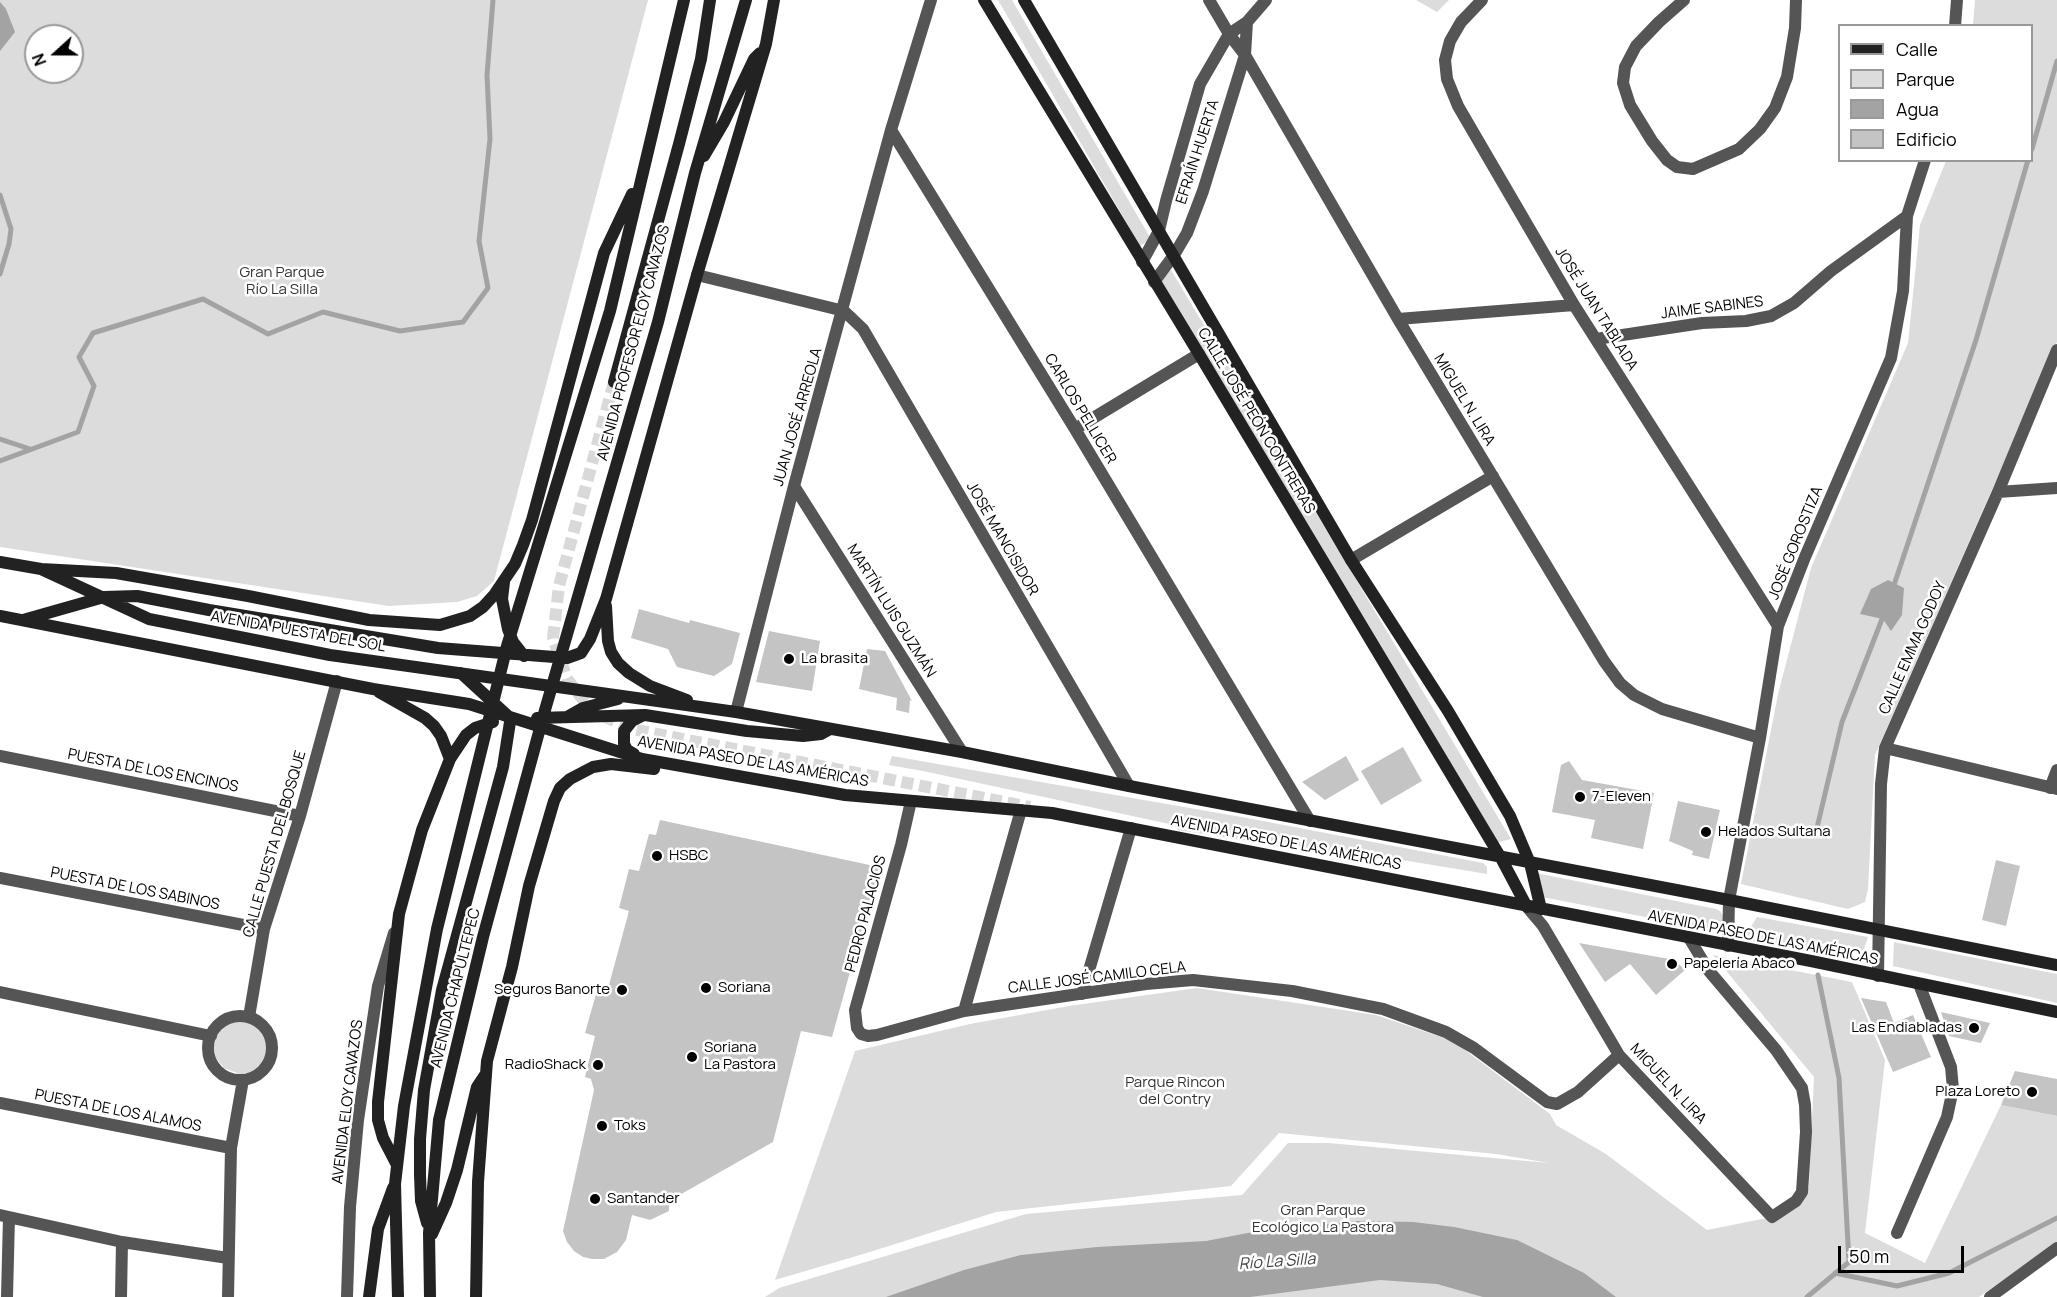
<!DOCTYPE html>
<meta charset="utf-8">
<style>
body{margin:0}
#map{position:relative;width:2057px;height:1297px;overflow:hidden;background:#fff;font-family:Manrope,sans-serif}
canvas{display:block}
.legend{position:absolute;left:1838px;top:24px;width:195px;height:138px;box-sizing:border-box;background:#fff;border:2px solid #999;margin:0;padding:8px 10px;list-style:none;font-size:18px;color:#000}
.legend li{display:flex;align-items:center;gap:12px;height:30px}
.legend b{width:30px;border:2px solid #999}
.north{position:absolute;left:24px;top:24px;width:60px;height:60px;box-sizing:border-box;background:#fff;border:2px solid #999;border-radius:50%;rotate:249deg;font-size:16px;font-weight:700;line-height:24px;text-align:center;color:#000}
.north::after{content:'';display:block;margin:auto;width:21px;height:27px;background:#000;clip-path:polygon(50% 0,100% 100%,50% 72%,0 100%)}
.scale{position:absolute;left:1838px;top:1246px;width:126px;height:27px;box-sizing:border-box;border:3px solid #000;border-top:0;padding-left:8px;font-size:18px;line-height:21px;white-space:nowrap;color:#000;-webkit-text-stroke:4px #fff;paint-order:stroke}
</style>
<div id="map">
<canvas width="2057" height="1297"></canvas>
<ul class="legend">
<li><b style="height:8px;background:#222"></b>Calle</li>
<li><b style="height:16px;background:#dcdcdc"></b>Parque</li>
<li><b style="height:16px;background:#a3a3a3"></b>Agua</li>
<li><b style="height:16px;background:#c4c4c4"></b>Edificio</li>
</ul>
<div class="north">N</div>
<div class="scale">50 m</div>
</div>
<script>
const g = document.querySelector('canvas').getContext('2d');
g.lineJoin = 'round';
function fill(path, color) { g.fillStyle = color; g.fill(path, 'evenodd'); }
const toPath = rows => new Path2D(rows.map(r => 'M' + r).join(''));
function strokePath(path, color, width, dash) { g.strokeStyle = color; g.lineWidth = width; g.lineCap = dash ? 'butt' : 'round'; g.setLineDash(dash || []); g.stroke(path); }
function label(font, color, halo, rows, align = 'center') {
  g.font = font + ' Manrope,sans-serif'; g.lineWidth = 5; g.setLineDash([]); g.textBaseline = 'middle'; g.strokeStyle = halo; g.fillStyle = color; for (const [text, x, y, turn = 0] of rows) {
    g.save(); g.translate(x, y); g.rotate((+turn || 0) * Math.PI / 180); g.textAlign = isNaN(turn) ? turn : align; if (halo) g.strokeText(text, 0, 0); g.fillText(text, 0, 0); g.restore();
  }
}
fill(toPath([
 [0,0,648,0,494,581,477,596,457,602,389,606,0,547],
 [36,36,72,36,72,72,36,72],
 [998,0,1012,0,1151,239,1140,246],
 [1416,0,1449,0,1437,12],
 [1975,0,2057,0,2057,342,1875,755,1868,889,1865,902,1848,909,1741,884,1778,694,1811,568,1908,343,1920,225,1946,161,2032,160,2032,26,1973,25],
 [1171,270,1511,839,1495,843,1159,281],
 [892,756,1247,818,1483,863,1487,867,1487,874,1360,853,1330,854,1178,830,1174,825,923,771,889,765],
 [1536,873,1716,909,1720,911,1723,916,1723,923,1720,928,1712,930,1542,897],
 [1757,917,1868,937,1863,952,1827,942,1810,950,1755,942,1750,940,1748,934,1750,928],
 [1894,942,2057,974,2057,1003,1893,966],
 [1713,955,1852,982,1885,1060,1865,1233,1925,1263,2001,1105,2057,1116,2057,1242,1979,1297,765,1297,779,1288,1026,1214,1242,1195,1288,1143,1329,1143,1549,1163,1496,1154,1279,1133,1231,1186,996,1212,870,1252,775,1280,855,1051,970,1024,1069,1006,1197,988,1376,1015,1453,1041,1550,1114,1556,1125,1606,1154,1707,1230,1772,1217,1809,1187,1814,1077],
 [236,1022,245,1022,255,1025,262,1031,267,1043,267,1053,262,1063,253,1072,240,1074,224,1068,216,1058,214,1046,217,1035,225,1026]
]), '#dcdcdc');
fill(toPath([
 [0,2,6,9,15,32,0,51],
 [1888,580,1904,588,1902,615,1891,631,1883,619,1860,614,1871,589],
 [1358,1221,1413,1222,1454,1227,1517,1240,1584,1273,1616,1297,1483,1297,1437,1284,1380,1280,1250,1297,886,1297,964,1270,1021,1255,1097,1247,1206,1241,1253,1232]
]), '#a3a3a3');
strokePath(toPath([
 [2032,149,2057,61],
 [0,195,11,229,9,244,0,274],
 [0,439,30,449],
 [0,461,78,432,94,386,79,357,93,333,203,299,268,334,323,312,400,331,463,322,488,288,479,241,490,139,487,75,493,0],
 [1893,588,1976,340,2028,160],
 [1816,832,1842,722,1884,614],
 [1835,1273,1897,1286,1949,1273,2057,1218],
 [1807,1297,1849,1262,1839,1078,1818,975]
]), '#a3a3a3', 5);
fill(toPath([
 [639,609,689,623,690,620,740,633,732,664,714,676,677,667,668,649,631,638],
 [769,631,820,641,812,691,756,682],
 [867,649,885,651,912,701,910,700,909,713,896,710,897,698,859,689],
 [1403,747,1422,781,1381,805,1361,771],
 [1346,756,1359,780,1325,800,1302,782],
 [1569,761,1582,780,1654,793,1643,849,1591,838,1595,820,1552,812,1561,765],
 [1678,801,1720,810,1709,859,1692,855,1693,851,1669,841],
 [660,820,879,867,832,1037,801,1031,773,1142,669,1201,669,1211,650,1220,632,1215,626,1240,617,1252,604,1259,592,1259,583,1257,574,1251,567,1242,563,1231,594,1090,591,1079,585,1077,595,1036,585,1033,596,994,606,996,629,911,619,908,629,869,639,871,649,834,656,835],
 [1996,860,2020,866,2006,926,1982,920],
 [1579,943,1675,960,1685,970,1656,995,1630,964,1605,982],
 [1861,998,1886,1002,1894,1023,1913,1015,1931,1057,1893,1072],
 [1941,1012,1990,1023,1981,1043,1949,1036],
 [2015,1071,2057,1079,2057,1116,2001,1105]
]), '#c4c4c4');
strokePath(toPath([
 [614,382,559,586,553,638,567,679,592,711,632,729,1030,807]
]), '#d9d9d9', 12, [12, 6]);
strokePath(toPath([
 [1209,0,1229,34,1245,55,1398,319,1604,661,1620,683,1634,695,1662,709,1760,738],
 [1482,0,1461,22,1450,41,1445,60,1447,79,1458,106,1574,305,1778,626],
 [1684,0,1659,22,1636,46,1625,67,1623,83,1630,105,1652,141,1667,160,1677,167,1693,169,1739,149,1760,129,1775,108,1787,77,1795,28,1796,0],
 [1955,26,1957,0],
 [891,130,1075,429,1310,821],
 [1142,262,1159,231,1166,201,1200,84,1229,34,1247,22,1266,0],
 [697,275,844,311,863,329,1129,786],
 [1154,282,1174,255,1187,233,1203,191,1245,55,1247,22],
 [1398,319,1574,305],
 [1596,339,1702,323,1746,321,1771,316,1794,303,1831,271,1907,216],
 [1075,429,1199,354],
 [794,486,962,752],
 [1998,492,2057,488],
 [1351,560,1493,476],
 [736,712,794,486,891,130,931,0],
 [1885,748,2057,789],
 [0,756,300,816],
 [2050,788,2057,770],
 [911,801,901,845,855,1010,857,1028,861,1034,868,1036,877,1035,964,1011,1146,984,1193,980,1292,991,1383,1009,1446,1032,1474,1048,1547,1102,1557,1104,1578,1092,1619,1055],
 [0,878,264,929],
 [1527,907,1543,926,1619,1055,1772,1217,1796,1201,1802,1192,1806,1132,1805,1105,1802,1088,1776,1050,1709,971,1689,938],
 [1728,946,1729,900,1760,738,1778,626,1805,557,1891,358,1903,291,1907,216,1925,160],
 [1878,976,1881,784,1885,748,1998,492,2057,350],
 [0,992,211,1036],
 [1082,994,1131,828],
 [964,1011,1021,810],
 '208 1048a32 32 0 1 1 64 0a32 32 0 1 1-64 0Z',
 [249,1017,264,929,300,816,337,681],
 [0,1103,231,1148],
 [0,1215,122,1242,228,1258],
 [1897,1233,1947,1117,1953,1089,1951,1067,1919,984],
 [7,1297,9,1217],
 [121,1297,122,1242],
 [228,1297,231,1148,243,1080],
 [347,1297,350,1207,358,1120,378,986,394,933],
 [1990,1297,2057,1248]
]), '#555', 12);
strokePath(toPath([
 [984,0,1199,354,1501,858,1527,907],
 [1024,0,1351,560,1448,711,1510,816,1530,863,1541,909],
 [704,156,724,122,754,59,760,53],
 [614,382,679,144,701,59,710,0],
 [0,562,41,569,116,573,248,596,369,620,440,625,470,616,483,607,494,595,515,564,523,545,532,520,604,253,632,194],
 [41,569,149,619,330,655,736,712,962,752,1129,786,1729,900,2057,965],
 [504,582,502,599,508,629,513,642,524,656],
 [606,606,608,641,611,652,618,663,629,673,650,686,687,700],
 [0,616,373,689,469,704,642,759,845,795,1052,813,1811,961,2057,1012],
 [23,620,104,597,137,596,209,610,438,648,567,658,581,653,590,639,606,599,697,275,766,44,774,0],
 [379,692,425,718,434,726,441,736,450,759],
 [567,717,583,708,618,699],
 [537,718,645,715,747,731,803,736,821,734,830,729],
 [634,754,627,750,624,744,624,731,632,721,644,715],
 [397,1165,383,1138,378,1120,378,1102,399,914,422,830,450,759,466,735,475,728,493,722],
 [427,1223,421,1201,420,1175,420,1139,424,1090,442,990,503,767,510,722,509,717,461,673],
 [432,1234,446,1203,457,1170,477,1087,485,1075],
 [369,1297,378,1229,393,1188],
 [398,1297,395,1184,404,1106,437,929,507,646,610,311,684,0],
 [430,1297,429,1233,439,1120,483,937,545,710,658,322,695,173,746,0],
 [476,1297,478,1182,487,1061,512,967,529,886,554,801,560,788,570,779,593,767,611,764,654,769]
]), '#222', 12);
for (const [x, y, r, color] of [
 [789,659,6,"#000"],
 [1580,797,6,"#000"],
 [1706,832,6,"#000"],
 [657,856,6,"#000"],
 [1672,964,6,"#000"],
 [706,988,6,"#000"],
 [622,990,6,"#000"],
 [1974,1028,6,"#000"],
 [692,1057,6,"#000"],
 [598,1065,6,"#000"],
 [2032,1092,6,"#000"],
 [602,1126,6,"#000"],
 [595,1199,6,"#000"]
]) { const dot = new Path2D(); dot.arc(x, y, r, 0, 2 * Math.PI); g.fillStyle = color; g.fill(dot); strokePath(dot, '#fff', 2); }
label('15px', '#000', '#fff', [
 ["EFRAÍN HUERTA",1198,152,-72],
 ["JAIME SABINES",1712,308,-7],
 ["JOSÉ JUAN TABLADA",1596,309,58],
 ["AVENIDA PROFESOR ELOY CAVAZOS",634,343,-75],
 ["MIGUEL N. LIRA",1464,400,59],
 ["CARLOS PELLICER",1080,409,59],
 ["JUAN JOSÉ ARREOLA",798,417,-74],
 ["CALLE JOSÉ PEÓN CONTRERAS",1256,421,59],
 ["JOSÉ MANCISIDOR",1002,539,60],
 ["JOSÉ GOROSTIZA",1796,543,-68],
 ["MARTÍN LUIS GUZMÁN",891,611,58],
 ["AVENIDA PUESTA DEL SOL",298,632,10],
 ["CALLE EMMA GODOY",1913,648,-66],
 ["AVENIDA PASEO DE LAS AMÉRICAS",753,762,10],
 ["PUESTA DE LOS ENCINOS",153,771,11],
 ["AVENIDA PASEO DE LAS AMÉRICAS",1286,843,11],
 ["CALLE PUESTA DEL BOSQUE",275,844,-74],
 ["PUESTA DE LOS SABINOS",135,889,11],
 ["PEDRO PALACIOS",866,914,-75],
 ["AVENIDA PASEO DE LAS AMÉRICAS",1763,938,11],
 ["CALLE JOSÉ CAMILO CELA",1097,978,-7],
 ["AVENIDA CHAPULTEPEC",456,988,-76],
 ["MIGUEL N. LIRA",1668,1084,47],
 ["AVENIDA ELOY CAVAZOS",348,1102,-83],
 ["PUESTA DE LOS ALAMOS",118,1111,11]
]);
label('15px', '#333', '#fff', [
 ["Gran Parque",282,273],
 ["Río La Silla",282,290],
 ["Parque Rincon",1175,1083],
 ["del Contry",1175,1100],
 ["Gran Parque",1323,1211],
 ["Ecológico La Pastora",1323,1228]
]);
label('15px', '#000', '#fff', [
 ["La brasita",801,659],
 ["7-Eleven",1592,797],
 ["Helados Sultana",1718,832],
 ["HSBC",669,856],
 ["Papelería Abaco",1684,964],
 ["Soriana",718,988],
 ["Seguros Banorte",610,990,"right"],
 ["Las Endiabladas",1962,1028,"right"],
 ["Soriana",704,1048],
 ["La Pastora",704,1065],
 ["RadioShack",586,1065,"right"],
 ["Plaza Loreto",2020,1092,"right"],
 ["Toks",614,1126],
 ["Santander",607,1199]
], 'left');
label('italic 16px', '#444', '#fff', [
 ["Río La Silla",1277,1262,-4]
]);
</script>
